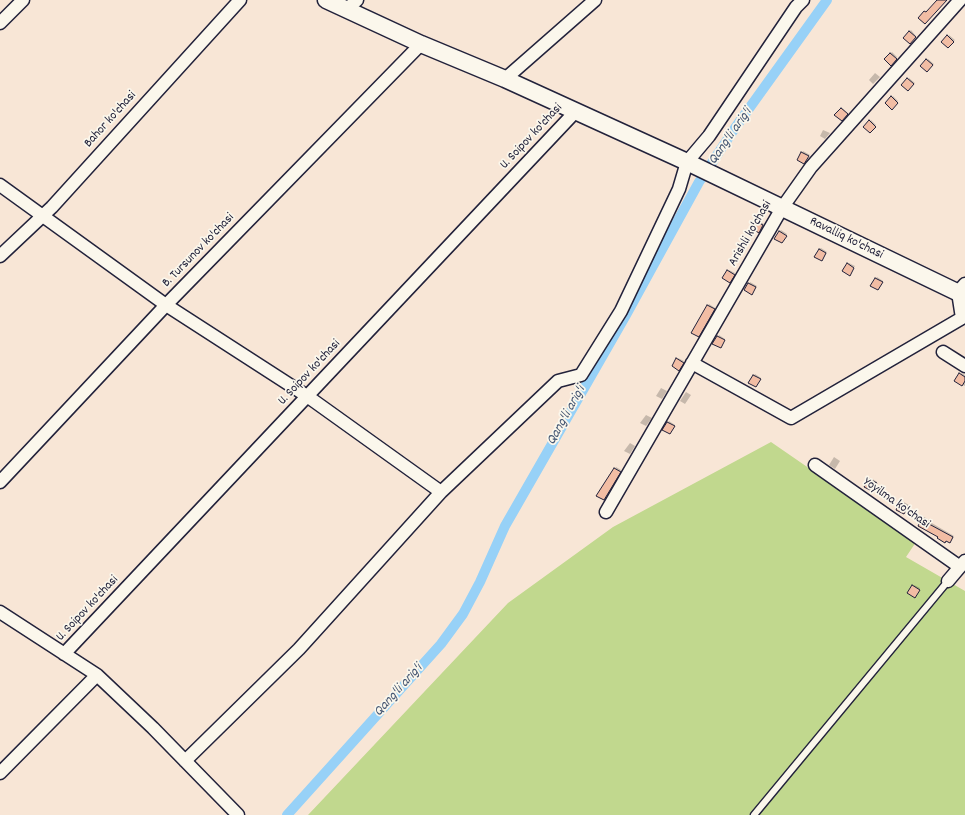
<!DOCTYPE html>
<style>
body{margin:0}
canvas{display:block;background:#f8e6d6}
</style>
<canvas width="965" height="815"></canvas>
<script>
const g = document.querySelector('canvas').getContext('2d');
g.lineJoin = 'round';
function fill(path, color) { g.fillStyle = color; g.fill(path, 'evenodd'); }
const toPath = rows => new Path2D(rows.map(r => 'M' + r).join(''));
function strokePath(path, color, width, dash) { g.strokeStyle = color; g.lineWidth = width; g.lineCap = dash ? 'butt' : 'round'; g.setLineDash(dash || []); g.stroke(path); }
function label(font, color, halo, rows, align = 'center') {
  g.font = font + ' Dekko,sans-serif'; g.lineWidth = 3.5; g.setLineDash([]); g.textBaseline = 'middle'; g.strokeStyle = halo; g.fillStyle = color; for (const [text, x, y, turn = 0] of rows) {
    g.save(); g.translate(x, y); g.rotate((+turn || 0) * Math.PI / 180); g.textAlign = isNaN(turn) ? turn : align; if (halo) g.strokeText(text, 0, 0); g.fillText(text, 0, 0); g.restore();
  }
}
fill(toPath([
 [771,442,916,542,906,557,965,591,965,815,308,815,508,603,613,527]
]), '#c1d88e');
fill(toPath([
 [911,30,916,36,910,43,904,38],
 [949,35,955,40,948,47,943,42],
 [892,52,897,57,891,65,885,59],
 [928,59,934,64,927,71,921,66],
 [875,73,880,77,873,84,869,80],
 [909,78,915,83,908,90,903,85],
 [893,96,898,101,892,108,886,103],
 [842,108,848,113,841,120,836,115],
 [871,120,876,125,870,132,864,127],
 [823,130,830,133,825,139,820,136],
 [803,151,810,155,805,161,798,159],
 [757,220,764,224,760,231,752,228],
 [781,230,787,234,783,241,779,232],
 [821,248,827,252,823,259,819,249],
 [849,263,855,266,851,273,847,264],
 [729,270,735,273,731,280,728,271],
 [877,277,883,281,878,289,876,278],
 [750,282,757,286,753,293,745,290],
 [709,304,715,308,700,335,708,305],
 [719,335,725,339,722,346,714,343],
 [678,358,684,361,680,368,677,359],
 [961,373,965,375,965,386,955,381],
 [755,374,761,378,757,385,754,375],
 [661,388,667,391,662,399,656,396],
 [686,392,691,395,685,404,680,401],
 [646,415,652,418,646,426,640,423],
 [669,421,675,425,671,432,668,422],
 [630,443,635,446,630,454,624,451],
 [834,457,840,461,835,469,829,465],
 [616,467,621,470,605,498,598,495],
 [871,478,877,482,873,489,870,480],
 [902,501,909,505,905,512,897,509],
 [924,517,931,521,930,522,954,536,951,541,939,536,919,525],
 [914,585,920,588,916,595,913,586]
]), '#0003');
strokePath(toPath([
 [287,815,441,644,463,614,480,582,505,526,626,315,699,182,735,128,827,0]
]), '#97d1f7', 10);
const building = toPath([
 [937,0,947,0,925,24,918,18,924,11,926,12,937,0],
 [909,31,916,37,910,44,903,38,909,31],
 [947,35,954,42,948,48,941,42,947,35],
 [890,53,897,59,891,66,884,59,890,53],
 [926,59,933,65,927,72,920,66,926,59],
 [907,78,914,84,908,91,901,85,907,78],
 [891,96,898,103,892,110,885,103,891,96],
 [841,108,848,114,842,121,834,115,841,108],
 [869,120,876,127,870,133,863,127,869,120],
 [801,152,809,156,804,164,797,160,801,152],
 [755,221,763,225,759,233,751,228,755,221],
 [779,231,787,236,782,243,774,239,779,231],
 [819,249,826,253,822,261,814,257,819,249],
 [847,263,854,268,850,276,842,271,847,263],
 [727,270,735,275,730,283,722,278,727,270],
 [875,278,883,282,878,290,870,286,875,278],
 [748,283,756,287,752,295,744,290,748,283],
 [707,305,715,309,699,337,691,333,707,305],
 [717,336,725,340,721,348,712,344,717,336],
 [676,358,684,363,679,371,672,366,676,358],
 [959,373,965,377,965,381,962,386,954,381,959,373],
 [753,375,761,379,756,387,748,383,753,375],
 [667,422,675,426,670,434,662,430,667,422],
 [614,468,621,472,604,500,596,496,614,468],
 [869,479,877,483,872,491,864,487,869,479],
 [900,502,908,506,904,514,896,510,900,502],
 [922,518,930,522,929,524,953,537,950,543,946,541,945,543,937,538,938,537,918,526,922,518],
 [912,585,920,590,915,598,907,593,912,585]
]);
fill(building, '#f2bda4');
strokePath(building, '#22223b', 1);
const lane = toPath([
 [754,815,948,581]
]);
const street = toPath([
 [347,9,357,0],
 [0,23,23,0],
 [505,79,595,0],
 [0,185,166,305,307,396,441,492,299,649,185,761],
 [0,256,52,207,240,0],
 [943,352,965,366],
 [692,363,791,418,962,318,958,292,965,284],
 [815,465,960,567],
 [0,482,166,305,421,44],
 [441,492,558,381,581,375,621,311,679,189,687,162,709,136,796,7,803,0],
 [606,512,782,208,811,167,960,0],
 [948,581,965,561],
 [0,612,97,675,153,728,238,815],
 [64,654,576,111],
 [0,773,97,675]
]);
const secondary = toPath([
 [326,0,421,44,505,79,687,162,965,296]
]);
strokePath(lane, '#22223b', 9);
strokePath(street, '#22223b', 15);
strokePath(secondary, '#22223b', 19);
strokePath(lane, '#fbf7ec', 6);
strokePath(street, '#fbf7ec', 12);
strokePath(secondary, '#fbf7ec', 16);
label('13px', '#22223b', '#fbf7ec', [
 ["Bahor ko'chasi",111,120,-48],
 ["U. Soipov ko'chasi",532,137,-47],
 ["Arishli ko'chasi",751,234,-60],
 ["Ravalliq ko'chasi",846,239,26],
 ["B. Tursunov ko'chasi",199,251,-46],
 ["U. Soipov ko'chasi",310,373,-47],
 ["Yoyilma ko'chasi",896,504,35],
 ["U. Soipov ko'chasi",88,609,-47]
]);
label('italic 14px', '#455773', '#fbf7ec', [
 ["Qang'li arig'i",731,137,-55],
 ["Qang'li arig'i",567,416,-61],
 ["Qang'li arig'i",399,691,-48]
]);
</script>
